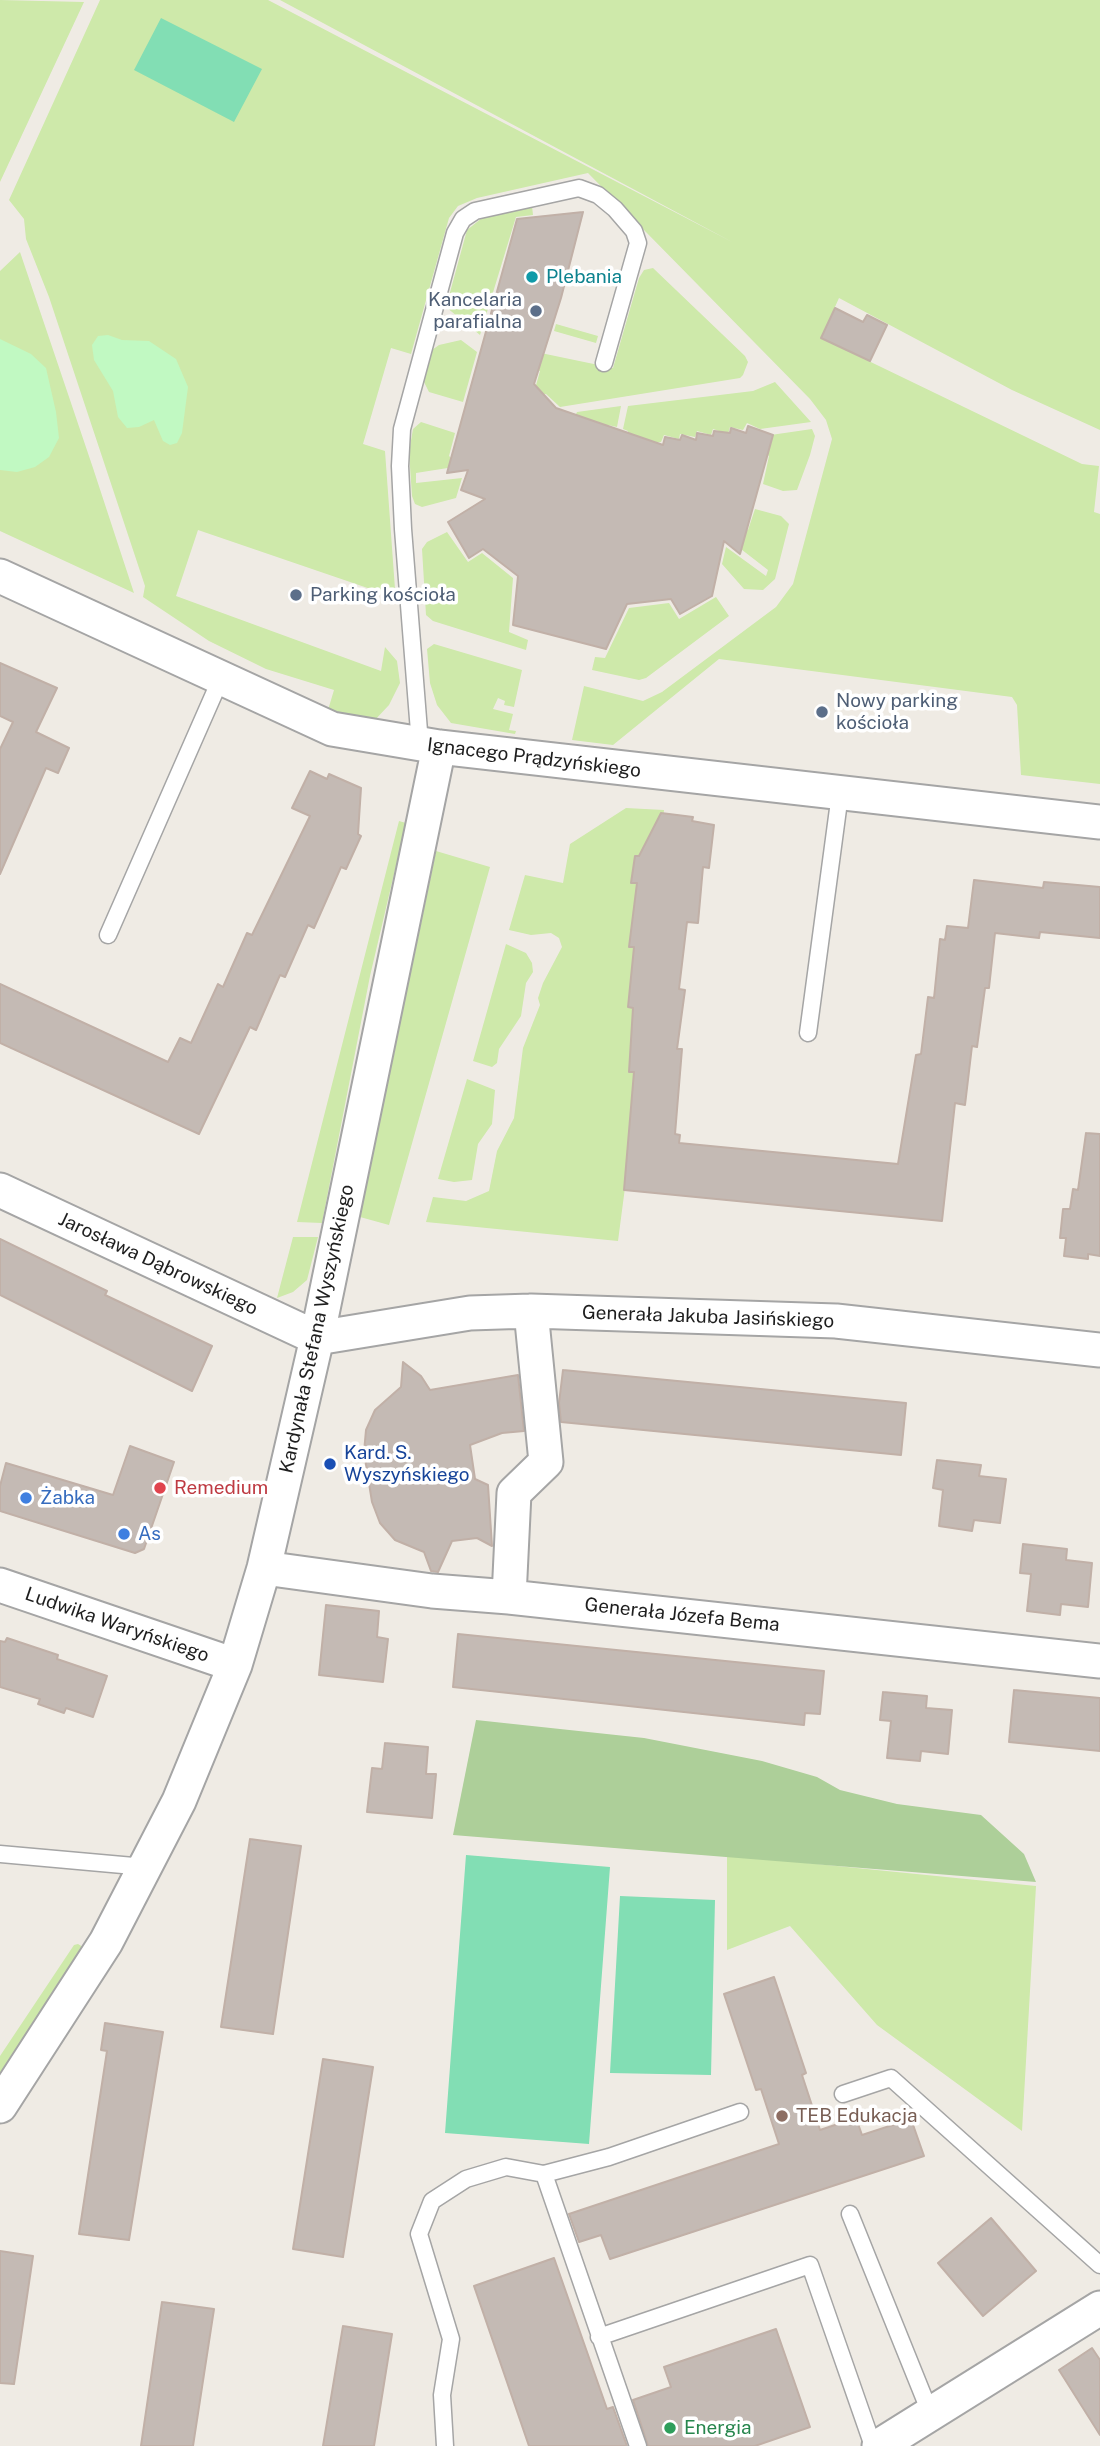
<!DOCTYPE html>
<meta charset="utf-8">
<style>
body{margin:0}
canvas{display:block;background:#efebe4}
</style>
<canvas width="1100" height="2446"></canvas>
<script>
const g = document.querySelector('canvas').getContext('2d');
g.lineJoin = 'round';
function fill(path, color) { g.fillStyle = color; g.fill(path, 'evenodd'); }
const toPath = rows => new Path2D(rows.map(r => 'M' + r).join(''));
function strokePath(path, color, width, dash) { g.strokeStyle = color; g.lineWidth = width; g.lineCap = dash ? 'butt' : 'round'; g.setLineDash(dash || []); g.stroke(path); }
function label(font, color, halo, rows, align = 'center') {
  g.font = font + ' "Public Sans",sans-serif'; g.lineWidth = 7; g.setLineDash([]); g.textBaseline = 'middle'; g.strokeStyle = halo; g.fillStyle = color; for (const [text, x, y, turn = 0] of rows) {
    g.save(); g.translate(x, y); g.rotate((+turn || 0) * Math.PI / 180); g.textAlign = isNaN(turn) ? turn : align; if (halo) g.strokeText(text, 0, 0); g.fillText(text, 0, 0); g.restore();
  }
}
fill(toPath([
 [0,0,84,2,0,182],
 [100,0,268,0,734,243,280,0,1100,0,1100,430,1012,390,839,298,821,338,1082,464,1099,466,1094,512,1100,514,1100,784,1021,775,1017,705,1012,697,719,659,613,745,572,740,584,686,643,701,662,692,776,607,793,584,832,439,826,420,810,399,588,173,477,198,458,206,449,218,411,354,391,348,363,444,385,451,395,589,391,596,198,530,176,596,381,671,385,647,397,661,400,683,389,705,374,721,328,710,334,690,266,669,209,641,143,597,145,586,49,297,26,239,24,219,9,200],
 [532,206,533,215,516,217,480,335,446,307,467,230,482,218],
 [20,252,93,468,134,593,0,531,0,271],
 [653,268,745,356,748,362,743,375,740,378,560,407,546,394,533,396,540,371,531,367,536,352,613,368,639,278,644,270],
 [556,324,598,336,596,343,554,331],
 [461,340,477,352,463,402,429,392,424,382,432,350,439,345],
 [775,382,811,422,760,429,747,423,743,430,730,427,728,434,713,429,711,435,697,431,695,437,680,434,679,439,664,435,661,442,636,445,627,438,628,431,623,429,628,406,753,391],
 [621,406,617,427,608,425,605,432,574,418,577,412],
 [421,422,455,433,449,456,456,462,454,467,416,473,416,483,462,478,456,498,422,507,415,504,412,496,409,452,413,429],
 [812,429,815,436,810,455,797,490,783,491,763,484,769,456,755,444,757,437],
 [755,509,781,516,789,524,775,579,763,590,744,589,722,564,726,547,766,576,768,570,728,539,729,531,748,530],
 [447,532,468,562,482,553,513,578,509,632,528,640,526,650,433,621,426,615,422,549,427,542],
 [716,597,729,616,646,678,639,680,592,670,595,657,605,658,629,608,669,603,679,619],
 [434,644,522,670,514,707,504,705,505,701,498,698,493,709,513,714,509,730,516,731,515,734,451,723,437,705,430,683,427,649],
 [626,808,664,810,663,818,639,856,635,856,632,882,643,884,634,904,629,946,639,948,638,1009,630,1072,640,1073,618,1241,426,1222,433,1197,466,1201,489,1191,497,1151,514,1118,523,1048,540,1005,538,998,543,983,562,947,559,938,551,933,531,935,509,930,525,875,563,883,570,844],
 [399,821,406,823,370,976,322,1223,297,1222],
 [436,851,490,867,389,1225,360,1217],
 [506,944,526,953,532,963,533,972,526,983,521,1016,499,1049,497,1063,492,1067,473,1061],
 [467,1079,495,1090,492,1124,478,1144,472,1180,454,1182,438,1179],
 [293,1237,318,1237,307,1280,293,1292,277,1298],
 [727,1855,1036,1886,1022,2131,877,2025,790,1926,727,1950],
 [78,1944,83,1947,0,2074,0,2056,74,1945]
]), '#cee9aa');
fill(toPath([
 [476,1720,644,1738,762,1761,817,1777,840,1790,897,1804,981,1815,1024,1854,1036,1882,453,1835]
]), '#adcf99');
fill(toPath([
 [108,335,122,340,149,341,176,359,188,387,182,433,177,443,170,445,163,441,154,420,139,427,127,428,118,417,113,391,94,360,92,345,98,336],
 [0,339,31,354,46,368,56,412,59,438,49,457,35,467,17,472,0,470]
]), '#c1f9c2');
fill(toPath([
 [161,18,262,69,234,122,134,70],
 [466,1855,610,1867,589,2144,445,2133],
 [620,1896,715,1900,711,2075,610,2073]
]), '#82deb4');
const building = toPath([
 [583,212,561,298,534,384,556,408,663,445,665,437,680,440,682,435,696,440,697,433,713,436,714,431,730,433,731,428,746,433,748,426,773,435,740,554,724,541,712,596,680,614,671,599,627,604,606,649,513,625,518,576,483,549,469,558,448,522,485,499,461,490,468,470,447,473,517,219,583,212],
 [835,308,863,322,867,315,887,325,870,361,821,338,835,308],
 [0,663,57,688,36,732,69,748,58,773,46,768,0,874,0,749,13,722,0,716,0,663],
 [310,771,327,779,329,774,361,788,358,834,361,836,346,869,341,867,314,928,308,925,285,977,280,975,256,1030,250,1027,199,1134,0,1043,0,984,168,1062,180,1038,191,1043,218,984,223,987,247,933,252,935,310,816,292,808,310,771],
 [661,813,693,817,692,821,714,825,709,868,703,867,698,923,687,922,679,989,685,990,677,1049,682,1049,675,1134,680,1135,679,1143,898,1164,916,1055,921,1054,928,997,934,998,940,939,945,940,947,926,968,928,974,880,1043,888,1044,882,1100,887,1100,938,1040,932,1039,938,995,933,989,988,985,988,977,1047,972,1046,965,1105,955,1103,942,1221,624,1190,634,1072,629,1072,633,1008,628,1007,634,947,629,947,637,883,631,883,635,856,639,856,661,813],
 [1086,1133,1100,1134,1100,1256,1088,1254,1088,1259,1064,1256,1066,1238,1060,1238,1063,1209,1070,1209,1073,1189,1078,1190,1086,1133],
 [0,1239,107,1291,105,1295,212,1346,192,1391,0,1295,0,1239],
 [403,1362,421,1376,430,1390,518,1375,524,1431,502,1433,470,1445,475,1479,488,1485,492,1546,477,1538,452,1541,438,1572,431,1571,424,1552,395,1540,380,1523,372,1502,364,1452,366,1430,375,1410,401,1387,403,1362],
 [563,1370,906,1403,901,1455,561,1422,559,1403,563,1370],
 [130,1446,174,1462,144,1549,135,1553,0,1511,0,1486,6,1463,113,1495,130,1446],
 [937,1460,981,1465,979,1476,1006,1479,1000,1523,974,1520,972,1531,939,1526,943,1490,933,1488,937,1460],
 [1023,1544,1067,1549,1066,1560,1092,1563,1088,1607,1061,1604,1060,1615,1027,1611,1031,1574,1020,1573,1023,1544],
 [326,1605,379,1611,377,1637,388,1639,383,1682,319,1675,326,1605],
 [458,1634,824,1671,820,1714,805,1713,804,1725,453,1687,458,1634],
 [7,1638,58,1655,57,1659,107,1676,93,1717,66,1708,64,1713,38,1704,40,1699,0,1687,0,1641,5,1642,7,1638],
 [1014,1690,1100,1698,1100,1751,1009,1742,1014,1690],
 [883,1692,927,1696,926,1708,952,1710,948,1754,921,1751,920,1761,887,1758,891,1721,880,1720,883,1692],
 [385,1743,428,1747,426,1774,436,1774,432,1818,367,1812,372,1768,382,1769,385,1743],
 [250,1839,301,1846,273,2034,221,2027,250,1839],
 [774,1977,806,2073,802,2075,820,2130,856,2118,862,2135,911,2119,924,2156,610,2259,601,2235,579,2242,569,2214,779,2144,761,2089,756,2090,724,1994,774,1977],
 [105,2023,163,2032,129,2240,79,2234,107,2051,101,2050,105,2023],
 [323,2059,373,2067,343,2257,293,2249,323,2059],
 [991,2218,1036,2271,983,2316,938,2263,991,2218],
 [0,2251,33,2256,14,2384,0,2383,0,2251],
 [554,2258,607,2409,613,2407,627,2446,529,2446,474,2286,554,2258],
 [162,2302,214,2309,193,2446,141,2446,162,2302],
 [343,2326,392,2334,374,2446,323,2446,343,2326],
 [776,2329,810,2427,755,2446,648,2446,633,2400,671,2387,664,2367,776,2329],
 [1092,2348,1100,2360,1100,2435,1059,2370,1092,2348]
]);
fill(building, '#c4bab4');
strokePath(building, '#c1b0a7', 2);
const service = toPath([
 [420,744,403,529,400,466,402,429,455,233,463,219,475,211,579,188,598,195,615,209,634,231,638,243,604,363],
 [108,935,221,678],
 [808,1033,840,794],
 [0,1854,145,1867],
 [843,2094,891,2078,1100,2265],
 [544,2174,609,2157,740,2112],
 [850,2214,931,2415],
 [599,2337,810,2265,873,2446],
 [445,2446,442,2395,451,2339,419,2234,432,2201,466,2179,506,2167,544,2174,638,2446]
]);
const minor = toPath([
 [0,576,332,729,439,747,1100,822],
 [0,1190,317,1338,470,1313,531,1311,836,1321,1100,1350],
 [264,1568,432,1591,509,1597,1100,1661],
 [0,1585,235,1665],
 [509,1597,514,1493,546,1462,531,1311],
 [0,2106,106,1942,179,1801,235,1665,264,1568,317,1338,439,747],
 [879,2446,1100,2308]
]);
strokePath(service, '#a5a5a5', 19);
strokePath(minor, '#a5a5a5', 37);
strokePath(service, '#fff', 16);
strokePath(minor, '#fff', 33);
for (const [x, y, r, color] of [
 [532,277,7,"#0f9aa8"],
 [536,311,7,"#5c6f8a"],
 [296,595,7,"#5c6f8a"],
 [822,712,7,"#5c6f8a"],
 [330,1464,7,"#1a4fb4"],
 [160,1488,7,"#e0444e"],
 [26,1498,7,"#3f7fe0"],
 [124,1534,7,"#3f7fe0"],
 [782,2116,7,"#8d6e63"],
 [670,2428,7,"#2e9e5b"]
]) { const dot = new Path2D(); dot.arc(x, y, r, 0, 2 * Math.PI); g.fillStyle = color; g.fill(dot); strokePath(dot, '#fff', 2.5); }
label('19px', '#0d838f', '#fff', [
 ["Plebania",546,277]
], 'left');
label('19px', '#4e5e75', '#fff', [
 ["Kancelaria",522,300,"right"],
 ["parafialna",522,322,"right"],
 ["Parking kościoła",310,595],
 ["Nowy parking",836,701],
 ["kościoła",836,723]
], 'left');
label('19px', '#1e1e1e', '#fff', [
 ["Ignacego Prądzyńskiego",534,758,7],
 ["Jarosława Dąbrowskiego",158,1264,25],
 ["Generała Jakuba Jasińskiego",708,1317,2],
 ["Kardynała Stefana Wyszyńskiego",317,1329,-78],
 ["Generała Józefa Bema",682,1615,6],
 ["Ludwika Waryńskiego",117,1625,19]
]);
label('19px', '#164399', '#fff', [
 ["Kard. S.",344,1453],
 ["Wyszyńskiego",344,1475]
], 'left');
label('19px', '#be3a42', '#fff', [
 ["Remedium",174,1488]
], 'left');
label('19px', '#366cbe', '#fff', [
 ["Żabka",40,1498],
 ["As",138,1534]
], 'left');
label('19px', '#785e54', '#fff', [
 ["TEB Edukacja",796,2116]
], 'left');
label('19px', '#27864d', '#fff', [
 ["Energia",684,2428]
], 'left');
</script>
